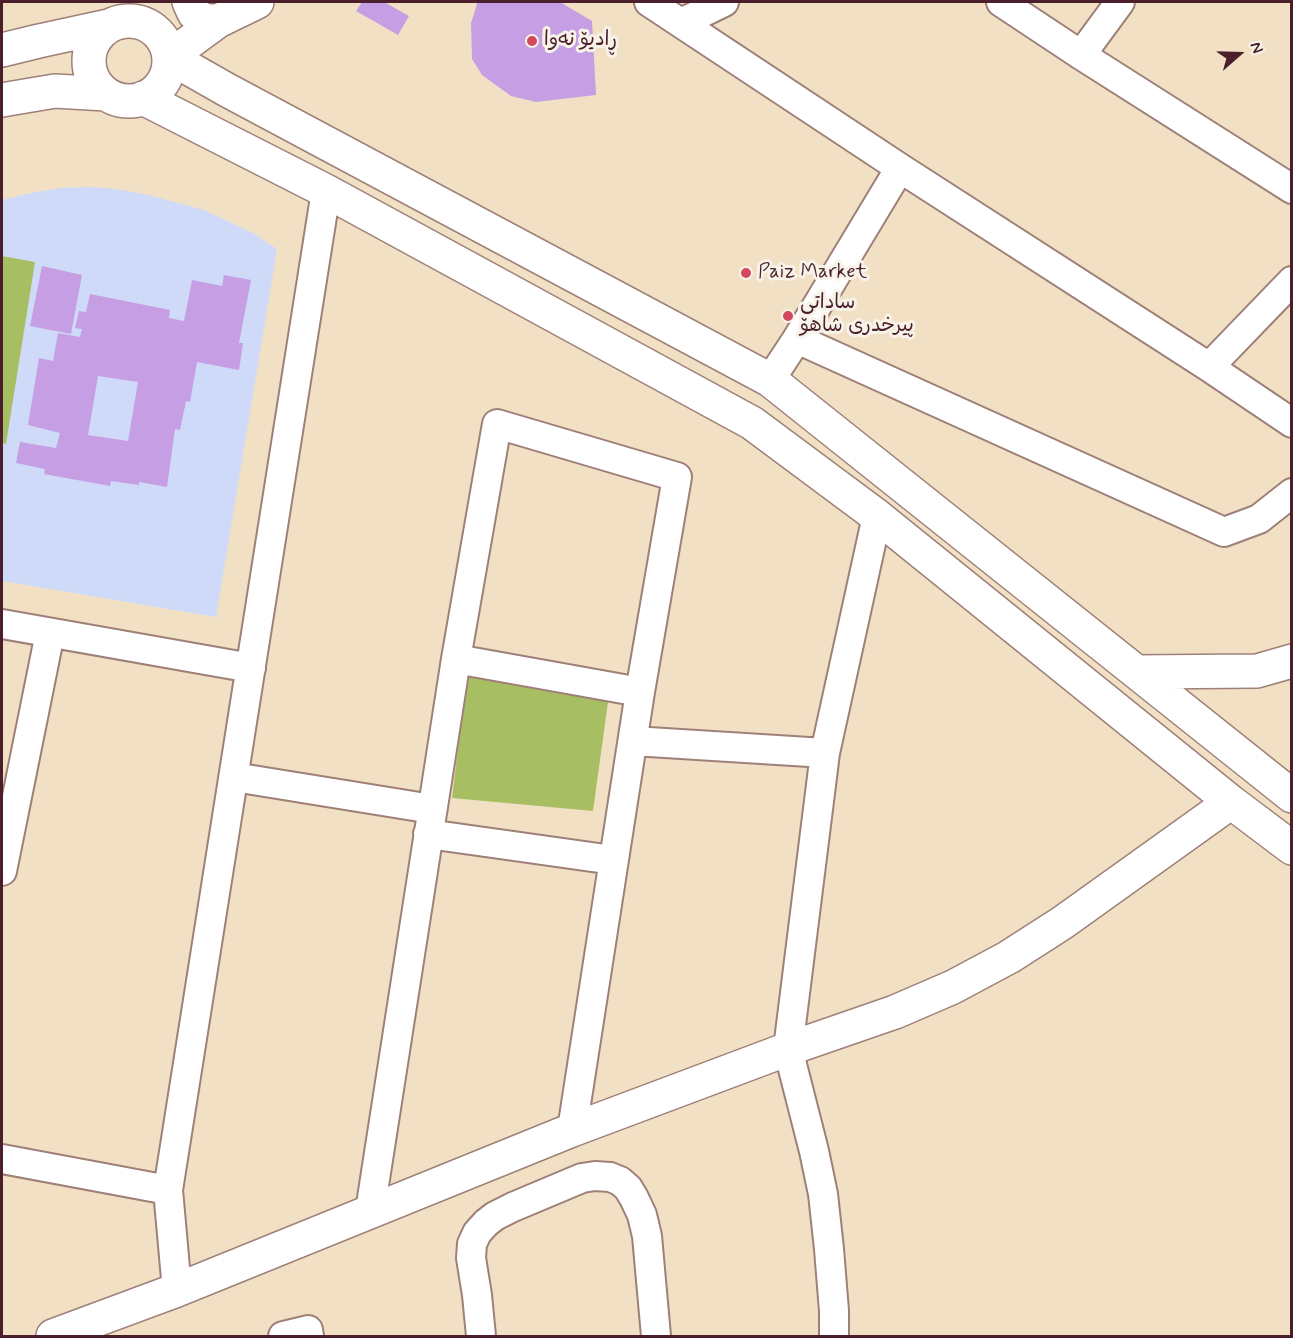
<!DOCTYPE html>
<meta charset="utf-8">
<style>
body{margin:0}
#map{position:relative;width:1293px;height:1338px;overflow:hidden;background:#f2e0c5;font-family:Mynerve,sans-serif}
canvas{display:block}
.frame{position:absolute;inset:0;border:3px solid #4a1f2b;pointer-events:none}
.north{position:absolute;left:1209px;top:24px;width:60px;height:60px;-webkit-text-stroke:4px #f7f3e8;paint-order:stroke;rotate:70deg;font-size:16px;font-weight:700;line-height:24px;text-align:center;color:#4a1f2b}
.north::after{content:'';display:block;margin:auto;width:21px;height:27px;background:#4a1f2b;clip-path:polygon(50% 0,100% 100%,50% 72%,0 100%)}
</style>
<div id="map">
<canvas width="1293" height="1338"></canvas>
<div class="frame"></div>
<div class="north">N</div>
</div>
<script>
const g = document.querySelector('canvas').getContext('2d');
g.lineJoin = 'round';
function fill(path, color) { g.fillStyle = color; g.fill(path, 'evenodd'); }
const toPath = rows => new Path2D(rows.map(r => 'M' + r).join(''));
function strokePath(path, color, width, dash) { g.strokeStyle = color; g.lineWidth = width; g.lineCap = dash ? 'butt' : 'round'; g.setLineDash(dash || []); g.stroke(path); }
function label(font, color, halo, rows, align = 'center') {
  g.font = font + ' Mynerve,"Playpen Sans Arabic",sans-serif'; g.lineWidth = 6; g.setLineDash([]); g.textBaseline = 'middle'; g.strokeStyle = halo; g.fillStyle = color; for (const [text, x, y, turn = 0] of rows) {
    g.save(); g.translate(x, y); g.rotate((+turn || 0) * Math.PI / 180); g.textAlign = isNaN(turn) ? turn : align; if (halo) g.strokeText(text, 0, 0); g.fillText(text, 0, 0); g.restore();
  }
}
fill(toPath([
 [87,187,117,189,149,195,204,210,253,233,277,249,216,617,2,581,2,200,26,194,60,188]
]), '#cfdaf9');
fill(toPath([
 [2,256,35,262,6,444,2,443],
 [467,675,608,702,593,811,452,798]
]), '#a8be63');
fill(toPath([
 [362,2,384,2,409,16,398,35,356,11],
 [475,2,560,2,592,21,596,95,536,102,511,96,482,75,472,59,471,23,477,4],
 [42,266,82,275,71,334,30,326],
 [224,275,251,280,239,343,243,343,239,370,197,362,190,402,186,401,180,430,175,429,167,487,139,482,139,485,111,481,110,486,44,474,45,469,16,463,20,442,56,448,60,433,28,425,39,358,53,361,58,333,80,337,82,329,75,328,79,311,86,312,90,294,170,310,169,318,184,321,192,280,222,286],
 [98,376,138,382,128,441,88,435]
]), '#c59ee3');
const street = toPath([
 [649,2,900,168,1209,367,1292,423],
 [1001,2,1081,55,1292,189],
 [681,23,724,2],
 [1081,55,1120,2],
 [797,339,1224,532,1259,519,1292,493],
 [1209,367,1292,281],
 [770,380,797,339,900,168],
 [2,624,251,668],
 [456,659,640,692],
 [633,741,825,753],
 [234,777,432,809],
 [428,834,613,860],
 [2,871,50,633],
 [2,1159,168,1190],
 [370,1211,456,659,497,424,677,477,640,692,572,1130],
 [177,1290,168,1190,326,191],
 [283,1336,308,1330,309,1336],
 [481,1336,477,1295,471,1258,472,1244,477,1233,486,1223,495,1216,513,1207,582,1178,595,1176,610,1177,620,1181,628,1188,634,1198,642,1215,647,1236,656,1336],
 [834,1336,834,1311,829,1249,823,1194,814,1151,788,1049,825,753,877,516]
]);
const secondary = toPath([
 [189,2,194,13,201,19,209,21,218,21],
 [257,2,218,21,169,57,227,90,770,380,1292,796],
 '89 61a40 40 0 1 1 80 0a40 40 0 1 1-80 0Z',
 [2,50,39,41,108,26],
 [143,98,326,191,752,423,877,516,1231,802,1292,848],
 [2,100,55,91,106,94],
 [1137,672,1257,671,1292,661],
 [53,1336,177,1290,572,1130,788,1049,895,1012,953,987,1009,957,1062,923,1231,802]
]);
strokePath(street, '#9e8078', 32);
strokePath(secondary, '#9e8078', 36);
strokePath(street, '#fff', 28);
strokePath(secondary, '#fff', 33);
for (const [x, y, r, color] of [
 [532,41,6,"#d1495b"],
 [746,273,6,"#d1495b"],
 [788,316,6,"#d1495b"]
]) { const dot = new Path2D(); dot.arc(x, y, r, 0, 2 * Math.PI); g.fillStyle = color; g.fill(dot); strokePath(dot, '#f7f3e8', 2); }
label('20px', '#4a1f2b', '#f7f3e8', [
 ["ڕادیۆ نەوا",544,41],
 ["Paiz Market",758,273],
 ["ساداتی",800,304],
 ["پیرخدری شاهۆ",800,327]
], 'left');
</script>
